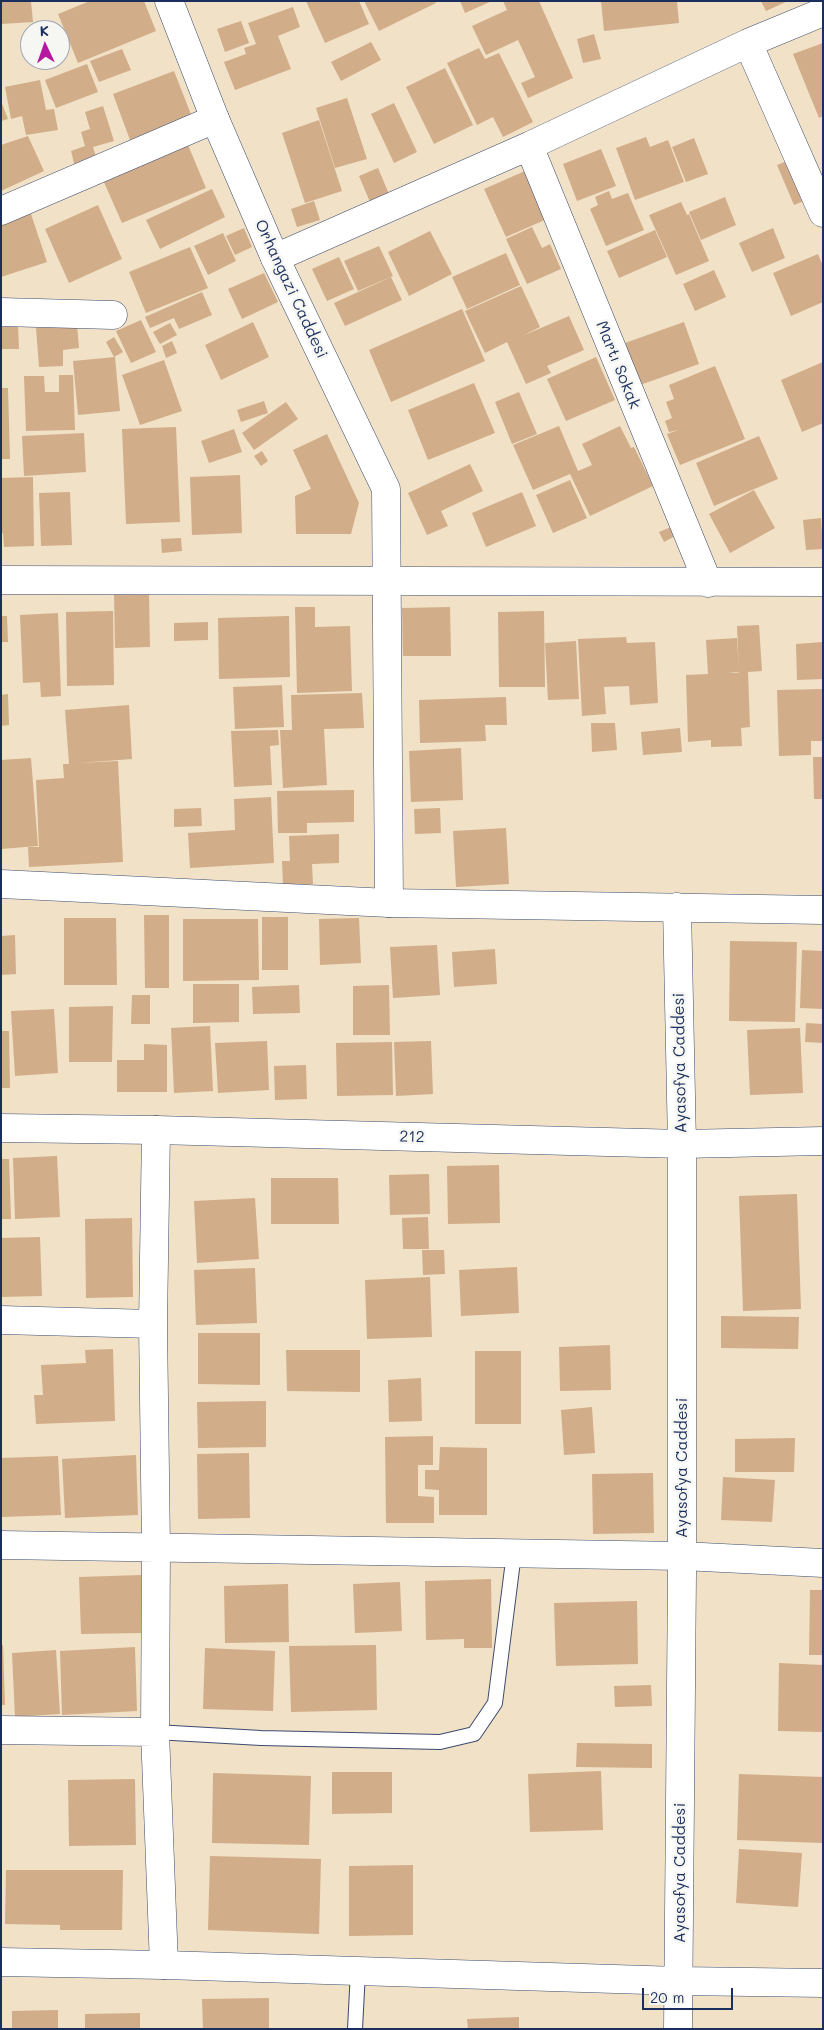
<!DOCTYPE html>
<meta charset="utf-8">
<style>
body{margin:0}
#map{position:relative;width:824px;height:2030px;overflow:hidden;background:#f1e1c6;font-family:Mali,sans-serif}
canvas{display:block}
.frame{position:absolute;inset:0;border:2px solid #1b2f5e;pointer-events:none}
.north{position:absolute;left:20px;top:20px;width:50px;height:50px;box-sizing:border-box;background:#f6f6f2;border:1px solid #9ea6b7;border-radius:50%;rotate:357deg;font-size:14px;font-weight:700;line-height:20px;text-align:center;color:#1b2f5e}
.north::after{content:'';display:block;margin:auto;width:18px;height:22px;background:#b5179e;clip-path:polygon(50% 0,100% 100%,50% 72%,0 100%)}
.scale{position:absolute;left:642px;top:1988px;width:91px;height:22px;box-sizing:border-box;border:2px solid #1b2f5e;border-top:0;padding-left:6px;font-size:15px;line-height:18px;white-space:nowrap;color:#1b2f5e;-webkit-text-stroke:4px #f6f6f2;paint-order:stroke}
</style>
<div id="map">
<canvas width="824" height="2030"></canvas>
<div class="frame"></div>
<div class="north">K</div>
<div class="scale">20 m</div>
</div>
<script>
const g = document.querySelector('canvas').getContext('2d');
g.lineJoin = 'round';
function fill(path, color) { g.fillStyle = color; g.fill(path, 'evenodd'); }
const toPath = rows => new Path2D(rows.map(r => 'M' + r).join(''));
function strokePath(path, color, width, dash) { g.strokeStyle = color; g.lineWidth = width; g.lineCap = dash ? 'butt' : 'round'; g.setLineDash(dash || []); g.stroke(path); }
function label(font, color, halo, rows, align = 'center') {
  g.font = font + ' Mali,sans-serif'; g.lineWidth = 5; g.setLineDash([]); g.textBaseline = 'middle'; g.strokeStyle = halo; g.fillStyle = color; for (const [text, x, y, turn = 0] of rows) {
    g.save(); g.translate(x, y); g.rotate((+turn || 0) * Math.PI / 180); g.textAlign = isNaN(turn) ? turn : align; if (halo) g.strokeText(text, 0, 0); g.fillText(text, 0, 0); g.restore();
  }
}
fill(toPath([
 [1,1,31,1,33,22,1,24],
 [90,1,144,1,156,31,78,63,58,14],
 [306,1,359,1,369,24,325,43],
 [364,1,435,1,436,3,379,31],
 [460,1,492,1,465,13],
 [503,1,539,1,573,78,528,98,521,83,535,77,518,40,486,55,472,26,507,10],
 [601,1,677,1,679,23,604,31],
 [761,1,788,1,766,11],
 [293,7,300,27,278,36,291,69,235,90,224,62,246,54,244,48,256,44,248,23],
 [241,21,249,43,225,52,217,29],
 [594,34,601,59,583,63,577,39],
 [371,42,381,60,341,81,331,62],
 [823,43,823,116,819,118,793,54],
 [479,48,485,59,499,53,533,122,503,137,493,117,477,125,447,63],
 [122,49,131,70,99,82,90,61],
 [87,64,98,92,56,108,45,80],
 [445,68,473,125,434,144,406,87],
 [174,71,192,117,130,140,113,94],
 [40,80,46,110,54,109,58,130,26,135,22,116,11,119,5,87],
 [347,98,367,159,335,168,316,108],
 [1,101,8,119,1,121],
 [394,103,417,152,394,163,371,114],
 [103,106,114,141,93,147,97,160,75,167,71,151,85,146,81,132,90,129,85,112],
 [319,120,342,191,305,203,282,133],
 [28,136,44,171,1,191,1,145],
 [646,137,650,147,668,140,684,182,635,200,616,148],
 [694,138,708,174,686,182,672,147],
 [188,145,206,188,122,223,103,180],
 [601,149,616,186,577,201,563,164],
 [797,157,814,197,794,205,777,165],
 [378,168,389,194,370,202,359,176],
 [525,171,547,219,506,237,484,189],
 [212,189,225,217,160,249,146,220],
 [609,191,612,199,628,193,644,230,606,246,590,209,598,205,595,197],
 [725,197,736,225,701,240,689,212],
 [314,201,320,220,297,227,291,209],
 [681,202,687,215,689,214,709,261,676,275,649,215],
 [98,205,122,259,69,283,45,229],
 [31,214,47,262,1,277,1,223],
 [532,227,542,248,550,244,561,269,527,284,506,239],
 [244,228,252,247,235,255,226,236],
 [773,228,785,258,752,272,739,243],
 [655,230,667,257,619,278,607,251],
 [430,231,452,274,409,296,388,252],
 [223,233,236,261,208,275,194,246],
 [379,246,393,276,358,291,344,261],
 [190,247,208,288,146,313,129,272],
 [506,253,520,285,467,309,452,277],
 [818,254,823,266,823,302,791,316,773,273],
 [339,257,354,289,327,301,312,269],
 [714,270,726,297,695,311,683,284],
 [264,273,278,302,242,319,228,289],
 [391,277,402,300,345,326,334,303],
 [521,286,540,327,522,336,569,316,584,350,547,366,551,373,526,384,507,342,485,353,465,311],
 [202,292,212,315,179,329,174,318,150,328,145,317],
 [462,309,485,361,391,402,369,350],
 [141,320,156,352,131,363,116,331],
 [253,322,269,357,221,380,205,345],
 [684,322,699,364,640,385,625,343],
 [170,323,177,335,160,344,153,332],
 [77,325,79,348,63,350,63,366,39,367,36,328],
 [18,326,19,349,1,349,1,327],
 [114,337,123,352,114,357,106,342],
 [172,341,177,353,166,358,162,346],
 [115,357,120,411,78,415,73,361],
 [596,357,615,400,566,421,547,379],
 [164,360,182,411,140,425,122,375],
 [823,362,823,423,802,432,781,380],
 [715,366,745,439,680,465,667,434,678,430,669,432,665,421,672,418,666,402,674,399,669,385],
 [59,375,73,375,75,430,26,431,24,376,44,376,45,392,59,392],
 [474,383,495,433,428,460,408,410],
 [1,388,8,388,10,459,1,459],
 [519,392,537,434,512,444,495,402],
 [264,401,268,413,241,422,237,410],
 [286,402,298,419,254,450,242,433],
 [559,426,578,471,592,465,582,444,620,426,631,448,634,447,653,486,590,516,570,474,533,490,513,445],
 [176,427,180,522,126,524,122,429],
 [234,429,242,452,209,463,201,441],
 [84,433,86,472,24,476,22,436],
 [327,434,359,503,351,534,296,534,295,496,311,489,293,450],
 [759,436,778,479,714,506,696,463],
 [262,451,268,461,261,466,254,456],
 [470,464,483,491,441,511,448,526,427,535,408,493],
 [240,475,242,533,192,535,190,477],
 [33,477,34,546,4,547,3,533,1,533,1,478],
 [570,480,587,518,553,533,536,495],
 [754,490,775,528,730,553,709,514],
 [70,492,72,545,41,546,39,493],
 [522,492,536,526,486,547,472,513],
 [821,518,823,549,806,550,803,520],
 [671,527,675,536,664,542,659,532],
 [181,538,182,551,162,553,161,539],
 [114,593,149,593,150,647,115,648],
 [295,607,315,607,315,627,350,626,352,691,297,693],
 [450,607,451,656,403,656,402,608],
 [113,611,114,685,67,686,66,612],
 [544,611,545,687,499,687,498,612],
 [58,613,61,696,41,697,40,682,23,683,20,615],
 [1,616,7,616,8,642,1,642],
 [289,616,290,677,219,679,218,618],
 [208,622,208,640,174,641,174,623],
 [759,625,762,671,748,672,750,727,741,728,742,746,711,747,711,740,688,742,686,675,708,674,706,640,737,638,739,672,727,673,739,673,737,626],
 [626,637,627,643,655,642,658,703,630,705,629,686,604,687,606,714,582,716,578,639],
 [576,641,579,699,548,700,545,643],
 [823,642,823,679,797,680,796,644],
 [282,685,284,727,235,729,233,687],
 [823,689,823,741,811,741,811,755,779,756,777,690],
 [362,693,364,728,324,729,327,785,283,788,280,730,292,730,291,695],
 [8,694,9,725,1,726,1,695],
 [506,697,507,725,485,725,486,741,420,743,419,700],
 [129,705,132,759,78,763,118,761,123,862,29,867,28,847,39,847,36,780,64,778,63,764,69,764,65,710],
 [591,723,615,723,617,750,592,752],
 [680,728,682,752,643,755,641,732],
 [278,730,279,745,270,746,272,785,234,787,231,731],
 [461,748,463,800,411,802,409,751],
 [813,757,823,757,823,799,814,799],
 [31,758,38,846,1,849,1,760],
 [354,790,354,822,307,823,307,833,278,833,277,791],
 [271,797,274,863,190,868,188,833,235,830,234,799],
 [201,808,202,826,174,827,174,809],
 [440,808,441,833,415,834,414,809],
 [506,828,509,884,456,887,453,831],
 [339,834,339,863,312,864,313,884,283,885,282,861,290,861,289,836],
 [144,915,169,915,169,988,145,988],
 [262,917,288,917,288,970,262,970],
 [64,918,116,918,117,985,64,985],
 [359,918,361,963,320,965,319,919],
 [183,919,258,919,259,980,183,981],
 [15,935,16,974,1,975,1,936],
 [730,941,797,942,795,1022,729,1021],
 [437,945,440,995,393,998,390,947],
 [495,949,497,984,454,987,452,952],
 [802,950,823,951,823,1009,800,1008],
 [193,984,239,984,239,1022,193,1023],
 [299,985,300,1013,253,1014,252,987],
 [389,985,390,1035,353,1035,353,986],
 [132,995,150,995,150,1024,131,1024],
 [113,1006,112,1062,69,1062,69,1007],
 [54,1009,58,1073,15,1076,11,1011],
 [806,1023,823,1024,823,1043,805,1042],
 [210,1026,213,1091,174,1093,171,1028],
 [800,1028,803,1093,750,1095,747,1030],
 [1,1031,9,1031,10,1088,1,1088],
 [267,1041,269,1090,218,1093,215,1043],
 [431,1041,433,1094,396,1096,394,1042],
 [392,1042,393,1095,337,1096,336,1043],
 [144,1044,167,1045,167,1092,117,1092,117,1060,144,1060],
 [306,1065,307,1099,275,1100,274,1066],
 [57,1156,60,1217,15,1219,13,1158],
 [1,1159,9,1159,11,1219,1,1219],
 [499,1165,500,1223,448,1224,447,1166],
 [429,1174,430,1214,390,1215,389,1175],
 [271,1178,338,1178,339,1224,271,1224],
 [797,1194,801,1309,743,1311,739,1196],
 [255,1198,259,1259,197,1263,194,1201],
 [428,1217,429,1249,403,1249,402,1218],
 [132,1218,133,1297,86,1298,85,1219],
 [40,1237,42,1296,1,1297,1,1238],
 [422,1250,444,1250,445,1274,423,1275],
 [517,1267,519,1313,461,1316,459,1270],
 [255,1268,257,1323,196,1325,194,1270],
 [430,1277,432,1337,367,1339,365,1280],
 [721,1316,799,1317,798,1349,721,1348],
 [198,1333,260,1333,260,1385,198,1384],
 [610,1345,611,1390,560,1391,559,1347],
 [113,1349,115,1421,36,1424,34,1395,43,1395,41,1365,86,1363,85,1350],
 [286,1350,360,1350,360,1392,287,1391],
 [475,1351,521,1351,521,1424,475,1424],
 [421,1378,422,1421,389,1422,388,1380],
 [266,1401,266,1447,198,1448,197,1402],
 [592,1407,595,1453,564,1455,561,1410],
 [433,1436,433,1465,418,1465,418,1496,434,1497,434,1523,386,1523,385,1437],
 [795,1438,794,1472,735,1472,735,1439],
 [440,1447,487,1448,487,1515,439,1515,439,1490,425,1489,425,1470,439,1470],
 [249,1453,250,1518,198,1519,197,1454],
 [136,1455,138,1515,65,1518,62,1459],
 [58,1456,61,1515,1,1517,1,1458],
 [653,1473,654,1533,593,1534,592,1474],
 [723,1477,775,1480,772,1522,721,1520],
 [141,1575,142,1633,81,1634,79,1577],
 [491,1579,492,1648,464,1648,464,1639,426,1640,425,1581],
 [400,1582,402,1631,355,1633,353,1584],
 [288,1584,289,1642,225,1643,224,1586],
 [810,1590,823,1590,823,1655,809,1655],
 [637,1601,638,1664,556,1666,554,1603],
 [1,1645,3,1645,5,1705,1,1705],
 [376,1645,377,1710,291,1712,289,1646],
 [135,1647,137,1711,62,1715,60,1651],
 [205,1648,275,1651,273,1711,203,1709],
 [56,1650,60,1714,15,1717,12,1653],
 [779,1663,823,1665,823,1732,778,1731],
 [651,1685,652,1706,615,1707,614,1686],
 [577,1743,652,1744,652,1768,576,1767],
 [601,1771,603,1830,530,1832,528,1774],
 [332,1772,392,1772,392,1813,332,1814],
 [213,1773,311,1776,309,1845,212,1843],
 [739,1774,823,1777,823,1843,737,1840],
 [135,1779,136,1845,69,1846,68,1780],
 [739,1849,802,1853,798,1907,736,1903],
 [210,1856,321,1859,319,1934,208,1930],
 [413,1865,413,1935,349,1936,349,1866],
 [6,1870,123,1870,122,1930,60,1930,60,1925,5,1924],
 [269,1998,269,2029,203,2029,202,1999],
 [58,2010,58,2029,12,2029,12,2011],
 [140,2013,140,2029,85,2029,85,2014],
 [519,2017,519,2029,468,2029,467,2019]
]), '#d2ad89');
const lane = toPath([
 [155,1732,261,1738,440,1742,474,1734,495,1703,514,1553],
 [355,2029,358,1971]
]);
const street = toPath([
 [748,43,823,213],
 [529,146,708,583],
 [1,211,215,119],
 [275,258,529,146,748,43,823,12],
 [1,312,113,315],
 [1,580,823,582],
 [1,884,389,903],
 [156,1130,153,1324,156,1548,155,1732,164,1965],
 [1,1320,153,1324],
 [1,1545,682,1556,823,1563],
 [1,1730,155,1732]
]);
const secondary = toPath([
 [169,1,215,119,275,258,386,489,389,903,823,910],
 [677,907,682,1144,682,1573,678,2029],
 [1,1128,156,1130,682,1144,823,1141],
 [1,1962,164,1965,679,1981,823,1983]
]);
strokePath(lane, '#3b4a6e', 16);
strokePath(street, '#3b4a6e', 29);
strokePath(secondary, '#3b4a6e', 29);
strokePath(lane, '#fff', 14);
strokePath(street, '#fff', 28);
strokePath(secondary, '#fff', 28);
label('16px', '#1b2f5e', '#f6f6f2', [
 ["Orhangazi Caddesi",291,289,65],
 ["Martı Sokak",618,365,68],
 ["Ayasofya Caddesi",680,1063,-91],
 ["212",412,1137,2],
 ["Ayasofya Caddesi",682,1468,-90],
 ["Ayasofya Caddesi",680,1873,-90]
]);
</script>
